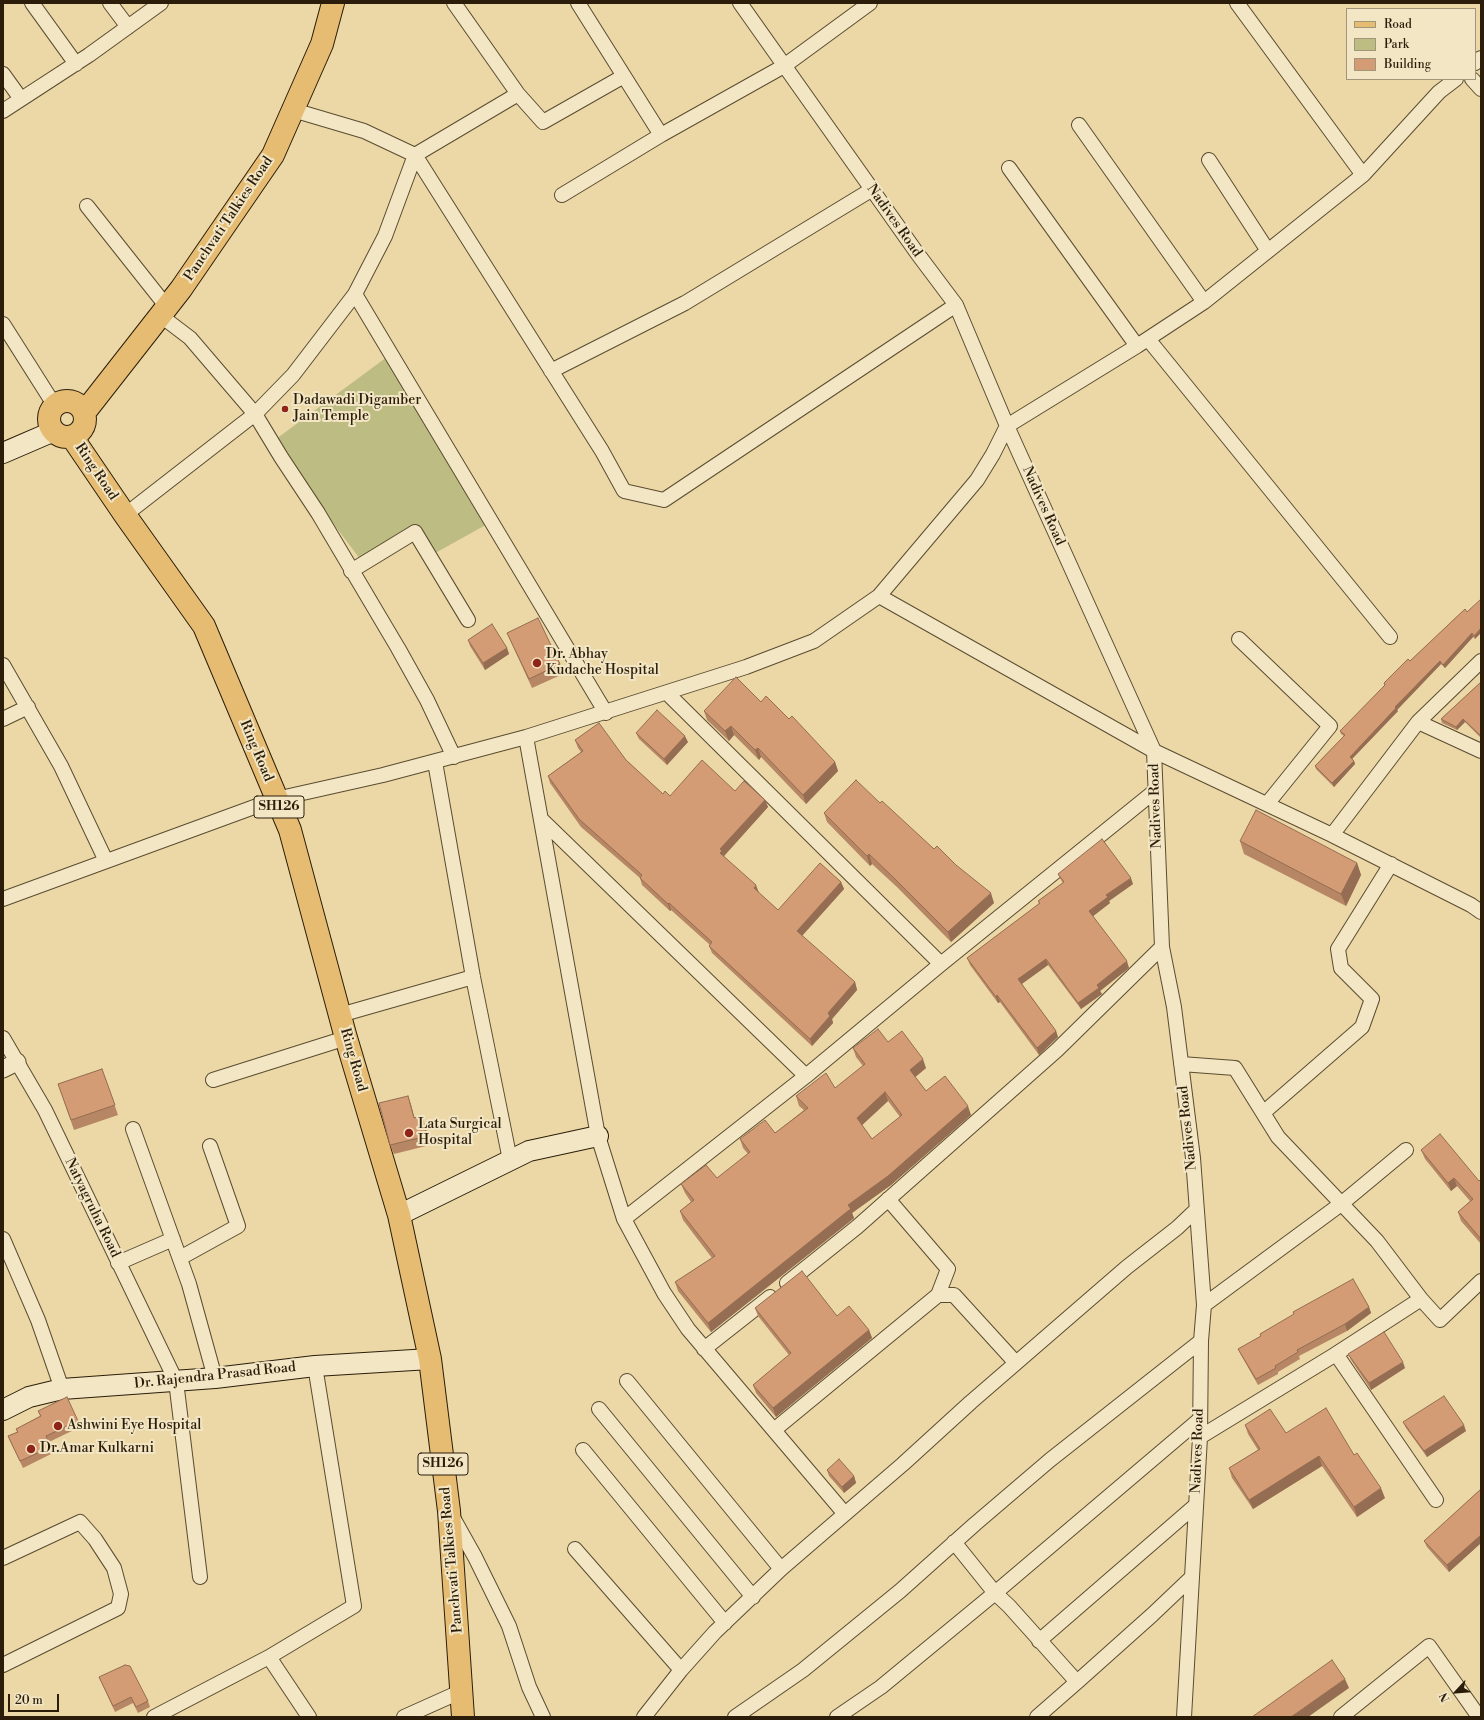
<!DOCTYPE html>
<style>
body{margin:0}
#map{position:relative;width:1484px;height:1720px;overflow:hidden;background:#ebd8a6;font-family:"Libre Bodoni",serif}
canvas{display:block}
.frame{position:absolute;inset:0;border:4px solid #2b1d09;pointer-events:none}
.legend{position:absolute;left:1346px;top:8px;width:130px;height:72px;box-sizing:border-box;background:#f2e6c5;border:1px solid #a2967a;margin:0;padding:5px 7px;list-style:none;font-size:12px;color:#2b1d09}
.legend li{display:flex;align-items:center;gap:8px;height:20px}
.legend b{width:20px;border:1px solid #a2967a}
.north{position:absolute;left:1436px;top:1672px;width:40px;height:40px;-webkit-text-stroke:3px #f2e6c5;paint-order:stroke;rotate:244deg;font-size:11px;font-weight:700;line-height:16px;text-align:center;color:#2b1d09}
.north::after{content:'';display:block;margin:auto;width:14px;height:18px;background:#2b1d09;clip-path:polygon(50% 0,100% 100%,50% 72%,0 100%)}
.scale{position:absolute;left:8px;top:1694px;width:51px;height:18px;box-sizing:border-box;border:2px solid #2b1d09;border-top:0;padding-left:5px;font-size:12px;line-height:14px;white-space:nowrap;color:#2b1d09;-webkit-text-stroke:3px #f2e6c5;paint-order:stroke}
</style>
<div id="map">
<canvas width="1484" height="1720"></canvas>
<div class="frame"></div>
<ul class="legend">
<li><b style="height:5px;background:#e6bc73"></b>Road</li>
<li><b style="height:11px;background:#bdbd83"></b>Park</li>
<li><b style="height:11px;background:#d49c75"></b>Building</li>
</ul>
<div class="north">N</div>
<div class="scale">20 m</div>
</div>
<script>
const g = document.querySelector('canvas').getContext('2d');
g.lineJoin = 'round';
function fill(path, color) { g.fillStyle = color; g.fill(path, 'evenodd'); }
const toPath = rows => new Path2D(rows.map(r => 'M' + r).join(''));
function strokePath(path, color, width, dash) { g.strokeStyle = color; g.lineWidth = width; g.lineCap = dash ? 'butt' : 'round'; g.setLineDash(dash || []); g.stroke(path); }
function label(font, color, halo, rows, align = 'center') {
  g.font = font + ' "Libre Bodoni",serif'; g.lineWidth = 4; g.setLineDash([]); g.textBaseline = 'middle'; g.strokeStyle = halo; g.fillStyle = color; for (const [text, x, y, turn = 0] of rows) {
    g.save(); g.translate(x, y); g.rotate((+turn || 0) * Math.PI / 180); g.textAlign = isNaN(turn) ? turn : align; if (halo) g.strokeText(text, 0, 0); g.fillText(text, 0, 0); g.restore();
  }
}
fill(toPath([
 [391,354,491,522,430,556,415,532,363,563,272,442]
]), '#bdbd83');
const minor = toPath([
 [32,3,76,64],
 [110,3,128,27],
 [454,3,518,94,543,122,624,76],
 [578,3,661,135],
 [740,3,917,253,956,305,1007,426,1154,751,1162,947,1174,1007,1193,1158,1204,1305,1201,1341,1200,1437,1184,1717],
 [1475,63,1481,58],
 [3,74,21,99],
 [1472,79,1481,89],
 [293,110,364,131,415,155,602,451,624,491,664,500,956,305],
 [3,111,89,55,161,3],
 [1079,125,1204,302],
 [1209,160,1268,251],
 [1009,168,1137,346],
 [1363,175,1439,92,1456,79],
 [562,195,661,135,784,66,870,3],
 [87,206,167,307],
 [355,294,606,713],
 [161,316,190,338,255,414,281,457,318,513,398,648,427,700,454,757],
 [3,324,55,406],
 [1148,339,1390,637],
 [551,371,685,303,871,190],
 [125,515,255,414,293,375,355,294,385,236,415,155,518,94],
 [351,571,415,532,468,620],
 [879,596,1154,751,1332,835,1471,905,1481,912],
 [1239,639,1330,726,1267,804],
 [3,665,61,766,106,861],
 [667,693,941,964],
 [3,719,28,707],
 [1418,722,1481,751],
 [526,737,598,1136,624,1219,664,1293,688,1329,845,1514],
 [435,762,473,977,510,1160],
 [541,819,806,1076],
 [1332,835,1418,722,1481,661],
 [3,899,276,799,383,775,526,737,746,667,814,641,879,596,977,480,993,454,1007,426,1137,346,1204,302,1363,175,1237,3],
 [340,1015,473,977],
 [3,1038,45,1110,176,1381,200,1577],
 [1181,1064,1235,1068,1278,1137,1377,1241,1421,1299,1440,1320,1481,1281],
 [213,1080,346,1038],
 [1263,1113,1362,1027,1372,999,1341,968,1338,949,1391,864],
 [133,1129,189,1284,215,1378],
 [888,1199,948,1269,938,1295],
 [624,1219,806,1076,941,964,1155,791],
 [3,1239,38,1320,62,1389],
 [180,1258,238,1226,210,1146],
 [118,1263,173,1239],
 [787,1283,857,1227,1057,1050,1162,947],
 [1421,1299,1336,1354,1436,1500],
 [1204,1305,1341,1204,1406,1150],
 [704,1349,770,1297],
 [627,1381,781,1569],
 [599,1409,753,1597],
 [774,1430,938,1295,954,1295,1016,1363],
 [1200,1437,1336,1354],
 [583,1450,725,1623],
 [452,1516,475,1557,509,1626,529,1687,543,1717],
 [954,1542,995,1593,1009,1606,1077,1682,1152,1615,1192,1577],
 [575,1549,681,1670],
 [3,1558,80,1522,95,1539,114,1568,121,1594,118,1608,3,1665],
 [1039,1641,1196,1505],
 [269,1657,354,1606,315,1366],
 [154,1717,269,1657,309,1717],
 [404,1717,462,1691],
 [644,1717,681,1670,715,1632,781,1569,903,1464,971,1402,1127,1267,1177,1228,1196,1210],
 [735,1717,803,1670,900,1591,975,1524,1050,1460,1201,1341],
 [837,1717,881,1687,995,1593,1200,1419],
 [1037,1717,1077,1682],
 [1341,1717,1429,1646,1479,1717]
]);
const tertiary = toPath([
 [3,1069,17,1062]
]);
const secondary = toPath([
 [3,453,54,431],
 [399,1215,529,1151,598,1136],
 [3,1410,29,1397,62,1389,215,1378,315,1366,430,1359]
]);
const primary = toPath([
 '49 419a18 18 0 1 1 36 0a18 18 0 1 1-36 0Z',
 [84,413,181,289,273,155,322,44,333,3],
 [72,437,125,515,204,626,290,830,346,1038,399,1215,430,1359,449,1511,463,1717]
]);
strokePath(minor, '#5b4c30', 16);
strokePath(tertiary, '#5b4c30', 19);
strokePath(secondary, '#2b1d09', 22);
strokePath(primary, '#2b1d09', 24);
strokePath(minor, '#f2e6c5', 14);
strokePath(tertiary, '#f2e6c5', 17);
strokePath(secondary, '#f2e6c5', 20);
strokePath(primary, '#e6bc73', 22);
fill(toPath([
 [1465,609,1475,639,1473,637,1445,668,1441,664,1397,710,1398,711,1352,759,1354,761,1355,764,1334,787,1316,769,1315,766,1344,736,1341,734,1340,731,1385,686,1384,683,1410,661],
 [507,633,560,664,563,674,532,688,511,642],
 [468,640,507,648,509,654,485,670,470,646],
 [1481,682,1481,738,1465,722,1457,730,1442,723,1441,719],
 [761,702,789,719,835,762,838,771,806,804,761,757,759,760,734,735,729,741,707,720,704,711],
 [636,733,688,742,667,765,639,739],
 [575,740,626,760,663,794,670,796,735,791,765,800,768,807,724,856,759,893,778,910,841,882,844,889,802,936,855,982,857,990,832,1019,833,1023,812,1046,712,953,709,946,710,945,671,910,670,911,642,885,640,878,581,827,550,783,548,776,581,752,578,748],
 [880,803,934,849,994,903,951,942,898,888,872,864,870,866,827,822,824,813],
 [1240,841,1357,863,1361,875,1346,906,1244,854],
 [1058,874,1133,884,1109,901,1110,903,1093,916,1129,968,1100,991,1102,994,1081,1009,1048,965,1022,984,1056,1031,1058,1037,1039,1055,1000,1002,998,1003,970,965,967,958,1039,904,1038,901,1063,883,1061,880],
 [888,1042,926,1068,915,1077,926,1091,971,1115,891,1185,852,1213,854,1218,852,1220,711,1332,678,1291,675,1282,712,1258,683,1220,680,1211,691,1202,685,1193,681,1184,717,1178,748,1154,743,1148,740,1139,775,1133,804,1110,799,1106,796,1096,835,1088,863,1066,856,1057,853,1048],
 [888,1101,900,1117,872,1139,862,1125],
 [102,1069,118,1115,74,1130,58,1084],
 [408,1096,411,1105,414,1118,422,1116,425,1126,430,1145,394,1154,390,1145],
 [1421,1150,1479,1181,1481,1179,1481,1244,1461,1221,1458,1212,1470,1201,1457,1186,1451,1191,1425,1159],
 [1369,1307,1371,1313,1347,1331,1299,1356,1300,1359,1278,1372,1278,1374,1258,1385,1241,1355,1238,1349,1261,1336,1260,1334,1294,1315,1293,1312],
 [755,1308,837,1316,869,1330,872,1338,776,1417,756,1393,753,1385,789,1355,758,1316],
 [1348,1354,1405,1368,1371,1390,1351,1360],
 [38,1411,78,1421,80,1427,49,1442,53,1453,23,1468,11,1443,8,1436,17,1432,16,1429,40,1416],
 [1403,1422,1466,1431,1427,1457,1406,1428],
 [1245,1425,1286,1433,1385,1498,1357,1517,1322,1466,1253,1509,1232,1478,1229,1468,1258,1450,1248,1434],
 [827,1470,854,1476,856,1483,844,1493,829,1476],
 [1481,1489,1481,1543,1449,1572,1427,1547,1424,1541],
 [99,1677,148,1701,150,1707,138,1713,133,1703,115,1712,102,1684]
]), '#b68665');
fill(toPath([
 [1481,628,1481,633,1475,639,1474,636],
 [1472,633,1473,637,1445,668,1443,665],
 [507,648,509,654,485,670,483,663],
 [1440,661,1441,664,1397,710,1398,711,1351,760,1350,757,1395,707],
 [1463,719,1465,722,1457,730,1456,727],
 [731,726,734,735,729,741,725,731],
 [685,736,688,742,667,765,664,759],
 [758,748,761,757,759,760,755,750],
 [1354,761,1355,764,1334,787,1332,783],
 [835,762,838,771,806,804,803,795],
 [765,800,768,807,724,856,720,853,720,849],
 [869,854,872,864,870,866,867,856],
 [1357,863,1361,875,1346,906,1341,894],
 [1131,878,1133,884,1109,901,1110,903,1092,917,1089,911,1106,895],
 [841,882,844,889,800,938,797,931],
 [756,885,759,893,756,895,754,888],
 [991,893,994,903,951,942,948,932],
 [669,903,671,910,670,911,668,904],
 [1046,959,1048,965,1020,985,1018,979],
 [1127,961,1129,968,1100,991,1102,994,1081,1009,1078,1003,1097,985],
 [855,982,857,990,832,1019,833,1023,812,1046,810,1039,828,1013],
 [997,995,1000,1002,998,1003,996,997],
 [1056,1031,1058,1037,1039,1055,1037,1048],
 [923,1059,926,1068,913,1079,910,1070],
 [885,1092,888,1101,860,1127,857,1118],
 [408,1096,411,1105,417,1127,414,1118],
 [968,1106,971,1115,891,1185,852,1213,854,1218,711,1332,708,1323,848,1205],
 [422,1116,425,1126,430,1145,427,1136],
 [1454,1178,1457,1186,1451,1191,1448,1183],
 [1369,1307,1371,1313,1347,1331,1345,1324],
 [869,1330,872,1338,776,1417,773,1408],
 [1403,1362,1405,1368,1371,1390,1369,1383],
 [1464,1425,1466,1431,1427,1457,1424,1451],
 [1319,1456,1322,1466,1253,1509,1249,1500],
 [854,1476,856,1483,844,1493,842,1487],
 [1381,1488,1385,1498,1357,1517,1354,1507],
 [1481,1535,1481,1543,1449,1572,1447,1565],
 [1345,1679,1349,1688,1308,1717,1291,1717]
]), '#946d52');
const building = toPath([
 [1481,599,1481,628,1474,636,1472,633,1443,665,1440,661,1395,707,1396,708,1350,757,1354,761,1332,783,1315,766,1345,735,1340,731,1385,685,1384,683,1408,659,1410,661,1465,609,1467,612,1481,599],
 [538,618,560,664,529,679,507,633,538,618],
 [492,624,507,648,483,663,468,640,492,624],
 [736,677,761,702,766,696,789,719,792,716,835,762,803,795,758,748,755,750,731,726,725,731,704,711,736,677],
 [1481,682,1481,736,1463,719,1456,727,1441,719,1481,682],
 [657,710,685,736,664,759,636,733,657,710],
 [599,723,626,760,663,794,665,791,670,796,702,760,735,791,744,781,765,800,720,849,722,851,720,853,756,885,754,888,778,910,820,863,841,882,797,931,855,982,828,1013,830,1016,810,1039,709,946,712,942,669,903,668,904,640,878,642,875,579,819,548,776,583,751,575,740,599,723],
 [856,780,880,803,882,801,934,849,937,846,956,865,991,893,948,932,895,879,869,854,867,856,824,813,856,780],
 [1256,810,1357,863,1341,894,1240,841,1256,810],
 [1102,839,1131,878,1106,895,1108,897,1089,911,1127,961,1097,985,1099,988,1078,1003,1046,959,1018,979,1056,1031,1037,1048,997,995,996,997,967,958,1040,903,1038,901,1064,882,1058,874,1102,839],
 [878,1029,888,1042,902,1031,923,1059,910,1070,926,1091,945,1076,968,1106,888,1176,848,1205,851,1209,848,1211,708,1323,675,1282,715,1256,680,1211,694,1200,681,1184,706,1165,717,1178,750,1152,740,1139,765,1120,775,1133,808,1108,796,1096,826,1073,835,1088,865,1064,853,1048,878,1029],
 [885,1092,902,1115,872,1139,857,1118,885,1092],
 [102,1069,115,1105,71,1120,58,1084,102,1069],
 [408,1096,414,1118,422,1116,427,1136,390,1145,379,1103,408,1096],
 [1440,1134,1479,1181,1481,1179,1481,1239,1458,1212,1473,1199,1454,1178,1448,1183,1421,1150,1440,1134],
 [802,1271,837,1316,849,1306,869,1330,773,1408,753,1385,791,1353,755,1308,802,1271],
 [1353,1279,1369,1307,1345,1324,1297,1350,1298,1352,1275,1366,1276,1368,1256,1379,1238,1349,1261,1336,1260,1334,1294,1314,1293,1312,1353,1279],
 [1384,1332,1403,1362,1369,1383,1348,1354,1384,1332],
 [1444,1396,1464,1425,1424,1451,1403,1422,1444,1396],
 [67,1397,78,1421,46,1436,51,1447,20,1461,8,1436,18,1432,16,1429,41,1416,38,1411,67,1397],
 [1326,1408,1354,1455,1357,1453,1381,1488,1354,1507,1319,1456,1249,1500,1229,1468,1260,1449,1245,1425,1270,1409,1286,1433,1326,1408],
 [839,1459,854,1476,842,1487,827,1470,839,1459],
 [1481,1489,1481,1535,1447,1565,1424,1541,1481,1489],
 [1332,1660,1345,1679,1291,1717,1252,1717,1332,1660],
 [125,1665,130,1666,148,1701,136,1707,131,1697,113,1706,99,1677,125,1665]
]);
fill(building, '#d49c75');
strokePath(building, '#946d52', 1);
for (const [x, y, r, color] of [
 [285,409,4,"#8f2418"],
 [537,663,5,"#8f2418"],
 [409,1133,5,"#8f2418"],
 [58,1426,5,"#8f2418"],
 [31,1449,5,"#8f2418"]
]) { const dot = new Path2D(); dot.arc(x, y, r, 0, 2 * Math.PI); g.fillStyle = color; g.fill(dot); strokePath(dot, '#f2e6c5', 1.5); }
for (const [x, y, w] of [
 [279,807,50],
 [443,1464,50]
]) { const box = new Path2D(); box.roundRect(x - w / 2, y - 11, w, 22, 3); g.fillStyle = '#f2e6c5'; g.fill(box); strokePath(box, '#2b1d09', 1); }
label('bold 13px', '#2b1d09', null, [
 ["SH126",279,807],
 ["SH126",443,1464]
]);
label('14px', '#2b1d09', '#f2e6c5', [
 ["Panchvati Talkies Road",229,219,-56],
 ["Nadives Road",894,221,55],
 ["Ring Road",96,472,56],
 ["Nadives Road",1043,506,66],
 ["Ring Road",256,751,67],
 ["Nadives Road",1156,806,-92],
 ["Ring Road",353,1060,74],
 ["Nadives Road",1188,1128,-96],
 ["Natyagruha Road",92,1208,64],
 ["Dr. Rajendra Prasad Road",215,1376,-6],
 ["Nadives Road",1198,1451,-88],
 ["Panchvati Talkies Road",452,1560,-95]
]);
label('14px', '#2b1d09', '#f2e6c5', [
 ["Dadawadi Digamber",293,401],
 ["Jain Temple",293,417],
 ["Dr. Abhay",546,655],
 ["Kudache Hospital",546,671],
 ["Lata Surgical",418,1125],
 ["Hospital",418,1141],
 ["Ashwini Eye Hospital",67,1426],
 ["Dr.Amar Kulkarni",40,1449]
], 'left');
</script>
